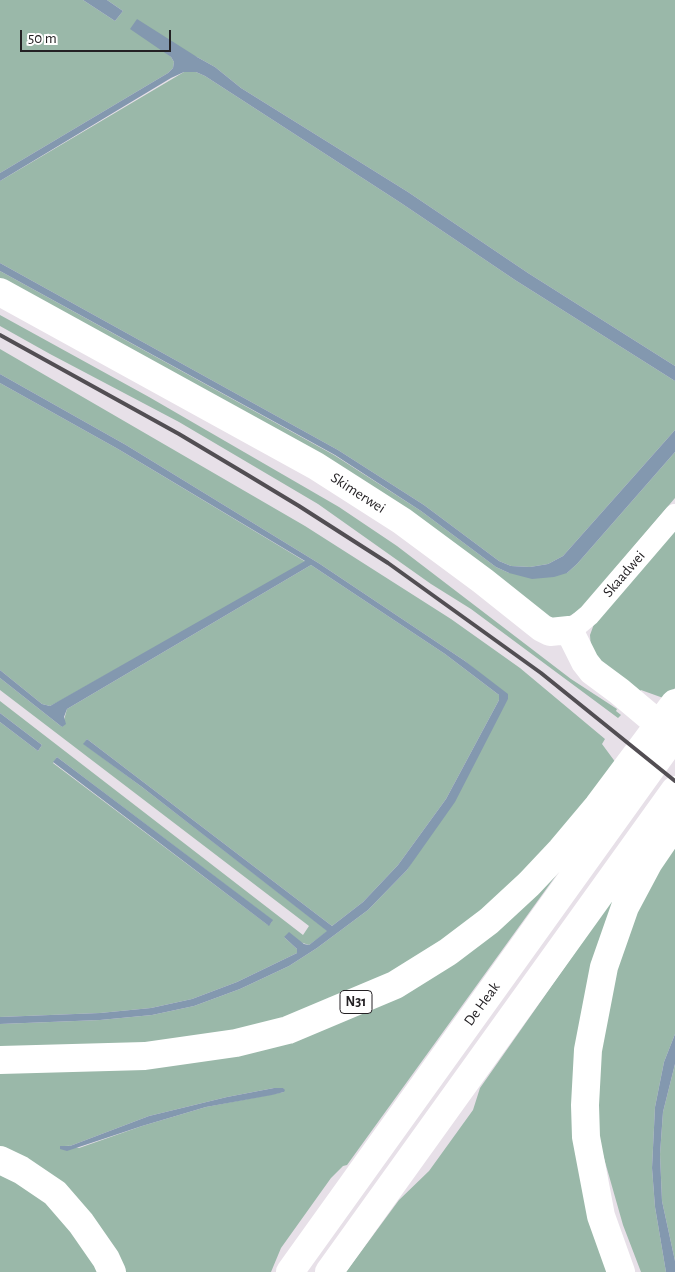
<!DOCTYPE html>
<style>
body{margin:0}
#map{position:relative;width:675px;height:1272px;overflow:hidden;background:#e7e0e8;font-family:"Alegreya Sans",sans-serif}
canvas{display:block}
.scale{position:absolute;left:20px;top:30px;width:151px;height:22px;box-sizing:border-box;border:2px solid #242124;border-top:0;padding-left:6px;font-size:15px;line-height:18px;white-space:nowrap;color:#242124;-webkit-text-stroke:4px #fff;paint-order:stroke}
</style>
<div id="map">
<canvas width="675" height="1272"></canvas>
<div class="scale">50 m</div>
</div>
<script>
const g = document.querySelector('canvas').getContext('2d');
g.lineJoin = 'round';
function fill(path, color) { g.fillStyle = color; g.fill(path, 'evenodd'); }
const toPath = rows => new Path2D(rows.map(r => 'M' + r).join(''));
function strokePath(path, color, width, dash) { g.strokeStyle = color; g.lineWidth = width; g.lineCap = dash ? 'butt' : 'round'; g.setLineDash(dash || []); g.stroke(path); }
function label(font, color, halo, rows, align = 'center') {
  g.font = font + ' "Alegreya Sans",sans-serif'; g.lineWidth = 4; g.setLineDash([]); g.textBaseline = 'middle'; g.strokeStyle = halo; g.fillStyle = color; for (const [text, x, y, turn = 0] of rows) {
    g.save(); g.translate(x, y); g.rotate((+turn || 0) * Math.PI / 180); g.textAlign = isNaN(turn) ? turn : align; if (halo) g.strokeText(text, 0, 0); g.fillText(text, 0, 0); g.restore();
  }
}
fill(toPath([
 [0,0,83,0,115,21,123,11,107,0,675,0,675,366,528,273,408,192,241,88,215,67,197,57,165,52,171,57,174,62,173,68,168,73,0,173],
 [184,72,196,72,205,76,401,203,515,280,675,381,675,430,563,556,548,564,530,567,511,566,499,561,424,505,338,450,0,263,0,181],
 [0,271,334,455,421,511,496,567,509,573,567,573,577,564,675,452,675,498,580,610,564,619,548,620,0,280],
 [0,315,149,397,339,507,397,546,571,679,617,709,616,711,621,715,618,718,471,609,431,584,318,504,179,422,50,354,0,326],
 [0,349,305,526,451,619,520,668,605,739,602,744,616,763,522,881,405,969,287,1021,156,1047,0,1053,0,1024,100,1020,152,1015,194,1006,240,989,289,966,317,948,368,910,407,870,508,698,465,661,320,564,126,445,0,374],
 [0,383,118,449,306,562,58,702,50,706,42,704,0,670],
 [675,526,675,688,666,699,641,690,638,693,598,662,591,649,590,635,594,624],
 [311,565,445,654,499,695,499,700,446,799,398,865,363,902,332,926,87,739,84,744,142,787,328,931,309,945,284,937,297,949,297,953,237,982,192,999,151,1008,100,1013,0,1017,0,722,38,751,42,745,0,713,0,701,303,935,309,926,0,690,0,678,62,727,67,709],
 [57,757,272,920,271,923,268,925,53,763],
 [675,843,675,1034,664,1062,655,1107,652,1168,655,1207,666,1272,641,1272,623,1225,594,1123,599,1021,632,915],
 [578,845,347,1165,343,1166,331,1178,281,1248,271,1272,121,1272,0,1148,0,1067,345,1015],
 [274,1088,283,1088,284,1092,206,1107,142,1126,79,1148,64,1145,70,1146,149,1116,227,1097],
 [628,877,581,1034,612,1272,346,1272,399,1200,429,1171,473,1110,480,1088],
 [675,1064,675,1261,662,1201,660,1154,663,1112],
 [0,1168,51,1203,103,1272,0,1272]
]), '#9ab8a9');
fill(toPath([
 [83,0,107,0,123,11,115,21],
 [137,19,197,57,215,67,241,88,408,192,528,273,675,366,675,381,515,280,401,203,205,76,196,72,184,72,171,78,0,181,0,173,168,73,173,68,174,62,171,57,130,29],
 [0,263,338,450,424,505,499,561,511,566,530,567,548,564,563,556,675,430,675,452,577,564,567,573,554,577,532,579,509,573,496,567,421,511,335,455,0,271],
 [0,374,126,445,320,564,465,661,508,694,508,699,455,802,407,870,368,910,317,948,289,966,240,989,194,1006,152,1015,100,1020,0,1024,0,1017,100,1013,151,1008,192,999,237,982,297,953,297,949,284,937,289,932,304,944,309,945,327,931,142,787,83,744,87,739,332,926,363,902,398,865,446,799,499,700,499,695,445,654,311,565,67,709,64,717,66,724,62,727,0,678,0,670,42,704,50,706,305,561,118,449,0,383],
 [0,713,42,745,38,751,0,722],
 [57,757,273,920,269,926,53,762],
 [675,1034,675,1064,663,1112,660,1154,662,1201,675,1261,675,1272,666,1272,655,1207,652,1168,655,1107,664,1062],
 [274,1088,283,1088,285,1090,284,1092,272,1095,206,1107,142,1126,67,1151,60,1149,60,1146,70,1146,149,1116,227,1097]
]), '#8398af');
strokePath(toPath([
 [569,630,577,625,589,615,675,515]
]), '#fff', 22);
strokePath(toPath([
 [0,292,316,466,402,521,483,581,542,628,550,632,569,630,585,662,592,671,619,691,675,738]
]), '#fff', 28);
strokePath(toPath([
 [0,1060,145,1056,236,1043,288,1030,395,985,448,952,489,921,529,884,561,850,598,806,675,703],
 [0,1160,21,1170,55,1193,81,1223,106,1259,112,1272],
 [290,1272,675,735],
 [329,1272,675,790],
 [621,1272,601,1216,586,1137,585,1105,588,1050,604,967,625,907,649,862,675,824]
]), '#fff', 28);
strokePath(toPath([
 [0,335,179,434,246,474,299,506,388,563,541,673,675,781]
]), '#524e53', 4);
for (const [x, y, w] of [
 [356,1002,32]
]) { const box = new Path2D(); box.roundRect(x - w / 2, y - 11.5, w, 23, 4); g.fillStyle = '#fff'; g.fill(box); strokePath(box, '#242124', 1); }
label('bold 14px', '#242124', null, [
 ["N31",356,1002]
]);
label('15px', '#242124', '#fff', [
 ["Skimerwei",358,493,33],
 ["Skaadwei",624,574,-49],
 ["De Heak",482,1004,-54]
]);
</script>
